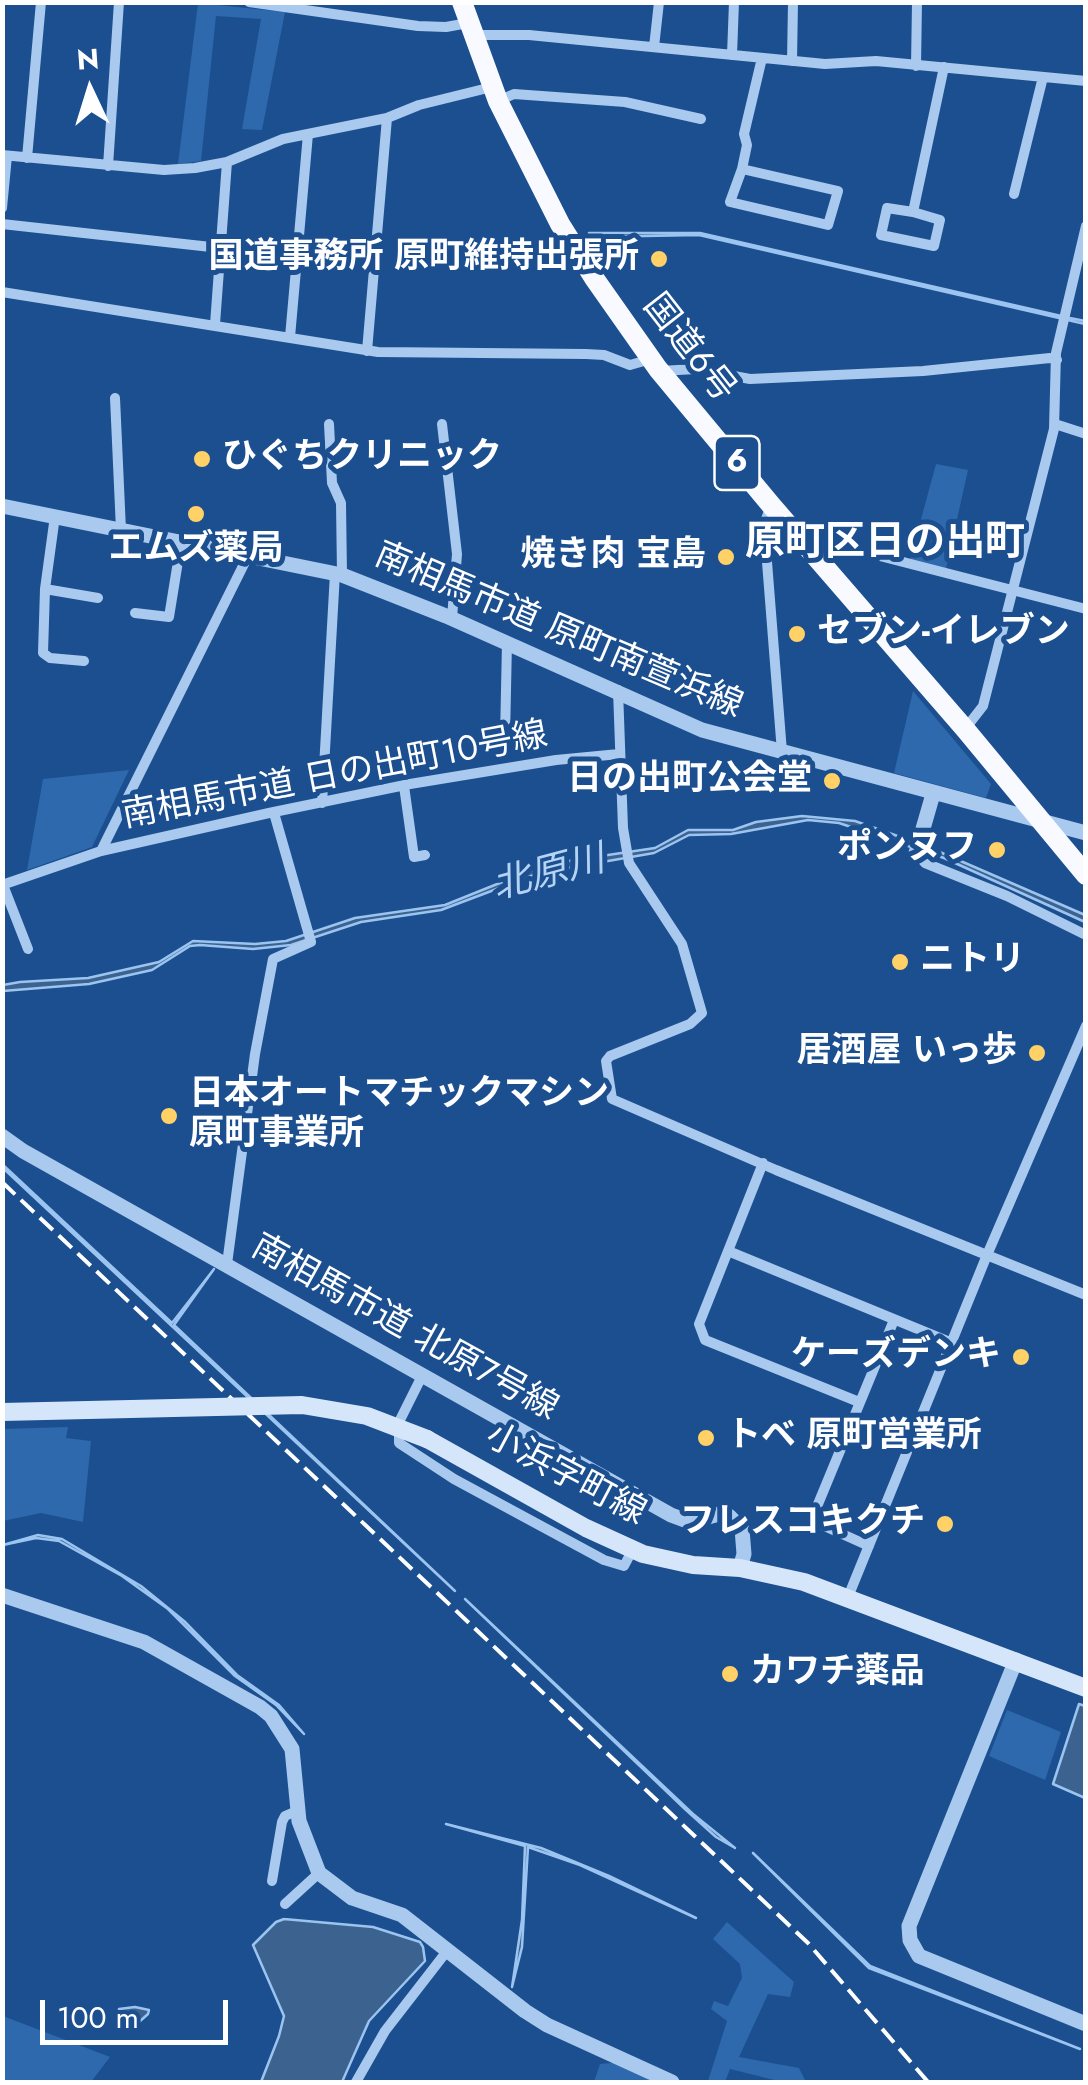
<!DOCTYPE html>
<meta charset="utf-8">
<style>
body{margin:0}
#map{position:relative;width:1088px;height:2085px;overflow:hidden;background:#1b4f8f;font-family:Jost,sans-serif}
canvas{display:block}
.frame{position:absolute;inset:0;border:5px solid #fff;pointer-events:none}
.north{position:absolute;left:40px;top:40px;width:100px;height:100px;-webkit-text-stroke:8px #1b4f8f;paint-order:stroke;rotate:356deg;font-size:28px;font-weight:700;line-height:40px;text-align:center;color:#fff}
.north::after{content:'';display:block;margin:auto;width:35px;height:45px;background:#fff;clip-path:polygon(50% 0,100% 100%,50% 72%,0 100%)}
.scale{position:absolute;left:40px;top:2000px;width:188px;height:45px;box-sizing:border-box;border:5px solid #fff;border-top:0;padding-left:12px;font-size:30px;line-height:35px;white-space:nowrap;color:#fff;-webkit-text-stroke:8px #1b4f8f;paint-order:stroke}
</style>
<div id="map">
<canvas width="1088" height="2085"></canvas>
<div class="frame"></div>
<div class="north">N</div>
<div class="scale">100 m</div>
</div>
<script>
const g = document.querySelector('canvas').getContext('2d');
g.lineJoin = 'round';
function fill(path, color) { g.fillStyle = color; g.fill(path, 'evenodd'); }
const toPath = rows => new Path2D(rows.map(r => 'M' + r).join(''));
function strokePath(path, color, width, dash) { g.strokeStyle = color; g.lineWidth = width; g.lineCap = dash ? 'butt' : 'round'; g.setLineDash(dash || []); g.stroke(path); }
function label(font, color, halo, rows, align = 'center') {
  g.font = font + ' Jost,"Noto Sans JP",sans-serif'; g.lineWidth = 10; g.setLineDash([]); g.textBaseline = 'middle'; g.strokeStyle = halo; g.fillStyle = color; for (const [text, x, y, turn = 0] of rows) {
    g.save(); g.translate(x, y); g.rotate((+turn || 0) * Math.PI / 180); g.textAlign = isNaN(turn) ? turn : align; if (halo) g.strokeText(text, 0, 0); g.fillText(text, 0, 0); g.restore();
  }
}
fill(toPath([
 [198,3,285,12,262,130,242,129,261,19,216,16,201,161,178,164],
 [936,464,968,470,946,569,910,560],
 [913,691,991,784,986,798,894,773],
 [129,770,92,847,27,870,43,779],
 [68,1427,66,1438,91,1441,83,1522,41,1513,3,1521,3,1429],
 [1007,1710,1061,1732,1045,1780,989,1756],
 [727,1922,794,1982,790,1997,768,1994,739,2057,799,2068,806,2082,782,2082,730,2069,725,2082,708,2081,727,2021,711,2009,714,2001,728,2006,742,1978,740,1964,713,1939],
 [2,2016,3,2016,110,2057,91,2082,3,2082],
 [621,2062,647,2076,649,2082,594,2082,600,2064]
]), '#2e69ad');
const water = toPath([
 [589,233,700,233,1070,318,1085,321,1085,324,699,235,590,237,589,233],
 [802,816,855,821,926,846,1085,915,1085,922,944,858,839,823,808,820,731,834,689,835,654,853,539,873,441,910,361,922,291,945,253,949,200,945,190,946,152,970,89,984,3,991,3,985,20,982,88,978,159,962,193,941,255,944,286,941,355,918,445,905,537,868,561,862,655,848,688,830,733,830,756,822,802,816],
 [2,1164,172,1323,214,1269,174,1325,455,1591,3,1168,2,1164],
 [38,1535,62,1539,141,1586,184,1621,237,1675,279,1705,304,1734,276,1705,235,1676,168,1609,122,1576,59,1541,36,1538,3,1545,38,1535],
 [465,1599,693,1814,735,1848,716,1837,686,1810,465,1599],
 [1079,1704,1085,1706,1085,1798,1053,1784,1079,1704],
 [446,1824,541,1848,609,1876,696,1918,580,1865,528,1847,522,1947,512,1987,522,1920,525,1846,446,1824],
 [753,1853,870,1966,1080,2049,869,1968,753,1853],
 [284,1919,373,1927,420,1942,423,1947,425,1961,369,2021,342,2082,261,2082,279,2036,284,2016,253,1945,276,1922,284,1919],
 [135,2007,149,2010,148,2014,130,2030,118,2029,119,2009,135,2007]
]);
fill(water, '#3c6290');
strokePath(water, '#9cc4f0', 2.5);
strokePath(toPath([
 [249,2,418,26,446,27,468,23],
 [474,35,529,35,825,64,876,61,1086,81],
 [654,47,659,2],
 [732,55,734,2],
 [792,61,793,2],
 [916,66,917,2],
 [498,101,514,94,625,102,701,119],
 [2,155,164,170,195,168,227,162,283,139,387,118,419,105,492,87],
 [27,158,41,2],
 [108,166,119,2],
 [742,169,838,191,828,225,730,202,742,169,747,145,744,134,762,58],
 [1014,194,1043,77],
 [2,208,7,156],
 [913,212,940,220,934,246,881,235,887,208,913,212,944,67],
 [2,224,220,248],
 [2,292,378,352,586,354,604,355,630,365,651,359],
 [215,324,227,162],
 [290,337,308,134],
 [367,351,387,118],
 [660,371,696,369,750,379,923,371,1050,358,1057,360],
 [115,398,121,530],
 [329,424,332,483,341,503,342,575],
 [442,424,457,554,452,618],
 [1055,424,1086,434],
 [771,506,764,524,782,752],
 [55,516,45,589,43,653,50,658,84,661],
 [812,551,828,543,837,545,1086,609],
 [45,589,98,598],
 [135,613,169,617,181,543],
 [618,690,623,828,629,863,682,944,702,1013,690,1024,610,1056,606,1061,612,1099,776,1170,1086,1295],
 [965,729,983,706,1054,429,1056,353,1086,226],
 [505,738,507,642],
 [404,786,414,857,425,855],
 [322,803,335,573],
 [101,851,248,556],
 [916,853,925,863,1007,896,1086,935],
 [2,885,101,851,269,813,410,784,556,760,619,754],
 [3,885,28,949],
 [763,1163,699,1324,705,1340,859,1402],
 [728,1251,952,1343],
 [227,1264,255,1054,273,959,311,942,274,813],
 [423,1374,399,1422,399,1443,454,1479,604,1560,624,1566,633,1549],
 [869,1546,822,1525,816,1519,816,1509,894,1320],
 [848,1597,987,1255,1086,1026],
 [272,1881,282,1822,285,1816,299,1810],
 [285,1904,319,1873],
 [356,2082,385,2031,447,1951]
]), '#a9c9ee', 10);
strokePath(toPath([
 [2,506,342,575,446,616,702,730,1086,833],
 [916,853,933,794],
 [2,1136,23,1151,671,1515,690,1522,719,1514,729,1516,742,1529,744,1554,740,1568],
 [2,1595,144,1642,260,1707,271,1716,292,1749,299,1821,319,1873,352,1898,402,1915,525,2011,547,2025,672,2082],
 [1016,1660,909,1926,910,1940,919,1956,1086,2024]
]), '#a9c9ee', 15);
strokePath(toPath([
 [427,1439,586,1528,643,1554,693,1565,740,1568,804,1582,1086,1688]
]), '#d6e6fa', 18);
strokePath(toPath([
 [462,2,498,101,560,224,594,278,658,369,771,505,965,729,1086,875]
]), '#f8faff', 20);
strokePath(toPath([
 [2,1182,808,1943,928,2082]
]), '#fff', 4, [18, 8]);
strokePath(toPath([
 [2,1412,302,1405,367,1416,427,1439]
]), '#d6e6fa', 18);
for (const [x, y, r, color] of [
 [659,259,10,"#ffd166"],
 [202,459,10,"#ffd166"],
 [196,514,10,"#ffd166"],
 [726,557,10,"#ffd166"],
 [797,634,10,"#ffd166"],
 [832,781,10,"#ffd166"],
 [997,850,10,"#ffd166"],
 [900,962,10,"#ffd166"],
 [1037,1053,10,"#ffd166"],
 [169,1116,10,"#ffd166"],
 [1021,1357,10,"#ffd166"],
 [706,1438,10,"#ffd166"],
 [945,1524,10,"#ffd166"],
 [730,1674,10,"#ffd166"]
]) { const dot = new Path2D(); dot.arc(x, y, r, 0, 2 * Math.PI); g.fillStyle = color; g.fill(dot); strokePath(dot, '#1b4f8f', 4); }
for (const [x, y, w] of [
 [737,463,45]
]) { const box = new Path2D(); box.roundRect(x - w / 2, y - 27, w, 54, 8); g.fillStyle = '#1b4f8f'; g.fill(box); strokePath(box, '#fff', 2.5); }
label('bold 32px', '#fff', null, [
 ["6",737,463]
]);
label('bold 35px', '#fff', '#1b4f8f', [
 ["国道事務所 原町維持出張所",639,259],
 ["ひぐちクリニック",222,459,"left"],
 ["エムズ薬局",196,551,"center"],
 ["焼き肉 宝島",706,557],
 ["セブン-イレブン",817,634,"left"],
 ["日の出町公会堂",812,781],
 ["ポンヌフ",977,850],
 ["ニトリ",920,962,"left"],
 ["居酒屋 いっ歩",1017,1053],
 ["日本オートマチックマシン",189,1096,"left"],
 ["原町事業所",189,1136,"left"],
 ["ケーズデンキ",1001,1357],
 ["トベ 原町営業所",726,1438,"left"],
 ["フレスコキクチ",925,1524],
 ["カワチ薬品",750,1674,"left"]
], 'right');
label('35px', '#fff', '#1b4f8f', [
 ["国道6号",688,349,52],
 ["南相馬市道 原町南萱浜線",558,632,23],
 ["南相馬市道 日の出町10号線",335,777,-11],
 ["南相馬市道 北原7号線",404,1329,29],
 ["小浜字町線",565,1476,28]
]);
label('italic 38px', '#b5d3f5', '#1b4f8f', [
 ["北原川",549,875,-15]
]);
label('bold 40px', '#fff', '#1b4f8f', [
 ["原町区日の出町",885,544]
]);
</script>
